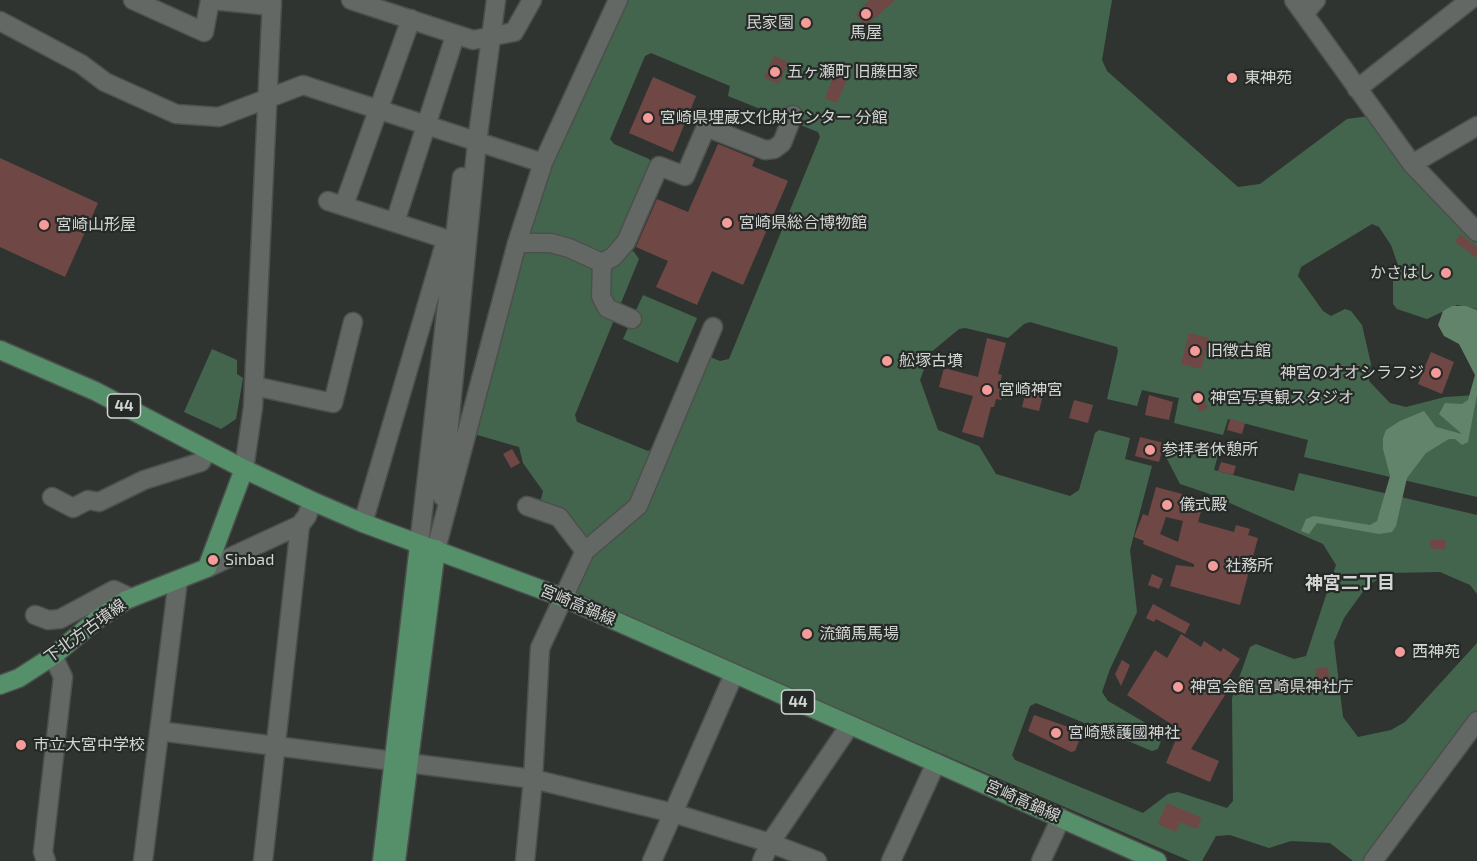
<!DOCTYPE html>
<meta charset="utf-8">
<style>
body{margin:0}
canvas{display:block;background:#303431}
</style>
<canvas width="1477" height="861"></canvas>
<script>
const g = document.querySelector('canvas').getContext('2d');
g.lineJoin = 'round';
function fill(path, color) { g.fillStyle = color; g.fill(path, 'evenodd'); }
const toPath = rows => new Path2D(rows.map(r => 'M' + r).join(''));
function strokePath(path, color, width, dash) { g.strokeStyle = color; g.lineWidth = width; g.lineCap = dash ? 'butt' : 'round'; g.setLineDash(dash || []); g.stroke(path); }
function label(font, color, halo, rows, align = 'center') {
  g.font = font + ' "Exo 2","Noto Sans JP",sans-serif'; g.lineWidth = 4.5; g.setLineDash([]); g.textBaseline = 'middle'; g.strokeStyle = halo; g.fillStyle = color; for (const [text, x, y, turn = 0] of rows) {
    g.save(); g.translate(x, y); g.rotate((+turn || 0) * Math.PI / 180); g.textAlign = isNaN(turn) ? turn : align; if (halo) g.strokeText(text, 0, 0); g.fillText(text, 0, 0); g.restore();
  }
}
fill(toPath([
 [624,0,1112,0,1102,60,1107,71,1238,187,1260,184,1347,119,1369,116,1477,240,1477,309,1457,305,1427,319,1397,309,1393,304,1393,281,1398,265,1391,245,1379,227,1372,224,1301,267,1298,276,1323,311,1331,316,1345,309,1351,311,1362,325,1371,364,1369,381,1390,403,1406,407,1445,397,1477,395,1477,497,1304,457,1308,440,1228,419,1223,435,1174,423,1179,398,1142,390,1137,406,1107,399,1118,351,1117,347,1030,322,1024,324,1008,338,965,328,959,329,930,353,920,380,938,430,979,446,996,474,1070,496,1079,490,1095,433,1099,430,1130,438,1125,459,1152,466,1130,550,1137,612,1110,669,1102,692,1108,701,1161,732,1162,738,1158,749,1152,751,1036,703,1030,706,1012,755,1015,760,1143,813,1168,794,1178,792,1227,808,1233,801,1232,698,1250,647,1256,644,1294,659,1306,656,1336,565,1323,544,1207,493,1180,484,1166,457,1172,443,1218,455,1214,470,1294,491,1299,473,1477,515,1477,594,1470,585,1440,572,1388,573,1367,586,1344,618,1334,642,1343,717,1358,737,1391,730,1405,722,1477,643,1477,711,1364,861,1353,861,1330,843,1291,841,1269,848,1230,835,1216,836,1202,861,1190,861,569,593,578,552,540,503,543,491,523,463,519,447,474,434,549,164],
 [651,53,730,86,728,96,818,132,820,137,729,359,720,361,700,353,654,448,648,451,577,422,575,415,639,259,634,252,622,245,652,163,649,159,614,144,610,139,645,56],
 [643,295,697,318,678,363,623,339],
 [212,349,237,360,237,374,243,378,236,419,221,429,184,412]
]), '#44654d');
fill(toPath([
 [1452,306,1466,306,1477,310,1477,395,1468,442,1462,445,1455,439,1449,439,1426,453,1407,478,1396,526,1392,532,1379,534,1317,523,1309,534,1301,531,1306,519,1314,516,1370,525,1377,521,1390,476,1383,449,1383,438,1386,430,1400,421,1424,411,1436,427,1462,434,1439,414,1445,403,1462,404,1468,400,1475,375,1459,344,1444,336,1438,325,1443,311]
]), '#61846a');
fill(toPath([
 [869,0,895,0,866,26,855,15],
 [774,56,788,62,779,84,764,78],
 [833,65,850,72,837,103,825,98,832,80,827,78],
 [653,77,696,96,673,152,629,133],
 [718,144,755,159,752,166,788,181,743,285,712,271,697,305,656,287,668,261,636,247,657,199,688,212],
 [0,158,98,203,65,277,0,247],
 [1460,234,1477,247,1477,258,1455,242],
 [1189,333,1209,338,1201,369,1181,364],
 [987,338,1006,343,998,374,1002,375,1000,383,1006,384,1001,400,996,399,994,407,991,407,983,438,962,432,973,396,939,387,944,368,978,377],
 [1431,352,1454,362,1442,394,1418,384],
 [1027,387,1044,391,1039,411,1022,407],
 [1199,389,1208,408,1200,412,1190,393],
 [1149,395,1173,402,1169,420,1145,415],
 [1074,400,1093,405,1088,423,1069,418],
 [1230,419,1245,423,1242,434,1227,430],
 [1140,437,1164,443,1159,462,1135,456],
 [512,449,520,463,511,468,503,454],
 [1221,462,1236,466,1233,475,1218,471],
 [1156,487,1204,500,1198,522,1234,532,1236,525,1250,529,1248,535,1258,538,1240,605,1170,586,1176,565,1194,567,1194,564,1143,544,1144,541,1134,537,1143,514,1148,516],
 [1166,517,1183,521,1178,542,1160,534],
 [1430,540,1445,540,1445,549,1431,549],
 [1152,574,1163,579,1159,589,1148,585],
 [1153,604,1190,624,1185,634,1156,619,1154,622,1146,618],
 [1181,634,1201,647,1204,641,1221,652,1223,648,1240,659,1229,676,1233,678,1225,695,1191,749,1219,761,1210,782,1166,763,1180,730,1127,695,1155,650,1167,658],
 [1122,660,1130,665,1121,686,1115,674],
 [1328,667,1330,687,1317,689,1315,669],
 [1034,715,1080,731,1078,734,1081,736,1075,751,1071,752,1028,731],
 [1167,803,1202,818,1197,829,1180,822,1176,832,1158,824]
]), '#6f4745');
const minor = toPath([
 [133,0,204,32,210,0],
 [211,0,272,6],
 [351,0,473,40,514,32,532,0],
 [1294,0,1412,164,1477,232],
 [1304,14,1316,0],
 [0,21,81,64,105,82,176,114,219,117,303,85,543,163],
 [1357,89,1470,0],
 [1412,164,1477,126],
 [328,201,446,239,454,237],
 [344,205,411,19],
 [395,222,455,36],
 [517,243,551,243,569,248,602,263,601,296,607,308,632,319],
 [602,263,613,257,626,242,659,166,685,176,706,127,765,150,774,149,782,143,793,115],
 [254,386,333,403,353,322],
 [244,469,253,407,272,0],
 [442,496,477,142,496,0],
 [52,497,73,508,88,500,99,502,144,480,201,462,208,450],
 [527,506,559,517,585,551],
 [363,523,446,240],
 [419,545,462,177],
 [436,549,517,243,543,163,618,0],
 [207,568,300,525,307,516,312,501],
 [35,615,48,620,60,619,114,590,131,598],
 [159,731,533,779,673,813,770,843,817,861],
 [46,861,43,852,63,677,53,656],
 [143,861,178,580],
 [263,861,300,525],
 [525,861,533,779,540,648,585,551,638,506,713,327],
 [652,861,734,674],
 [762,861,770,843,850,725],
 [891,861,936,763],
 [1041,861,1061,818],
 [1373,861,1477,721]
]);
const major = toPath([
 [0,350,95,391,244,469,312,501,363,523,564,598,1157,861],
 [0,685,19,678,53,656,95,621,126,600,207,568,244,469],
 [382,861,419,545],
 [396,861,436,549]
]);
strokePath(minor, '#4c504d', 21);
strokePath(major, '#4c504d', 21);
strokePath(minor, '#636865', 18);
strokePath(major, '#55906a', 18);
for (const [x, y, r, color] of [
 [866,14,6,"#f59b99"],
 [806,23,6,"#f59b99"],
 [775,72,6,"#f59b99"],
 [1232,78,6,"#f59b99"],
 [648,118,6,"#f59b99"],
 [727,223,6,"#f59b99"],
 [44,225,6,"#f59b99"],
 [1446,273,6,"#f59b99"],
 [1195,351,6,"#f59b99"],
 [887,361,6,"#f59b99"],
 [1436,373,6,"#f59b99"],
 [987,390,6,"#f59b99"],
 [1198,398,6,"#f59b99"],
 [1150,450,6,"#f59b99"],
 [1167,505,6,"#f59b99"],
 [213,560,6,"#f59b99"],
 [1213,566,6,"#f59b99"],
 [807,634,6,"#f59b99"],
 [1400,652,6,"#f59b99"],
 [1178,687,6,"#f59b99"],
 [1056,733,6,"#f59b99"],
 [21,745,6,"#f59b99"]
]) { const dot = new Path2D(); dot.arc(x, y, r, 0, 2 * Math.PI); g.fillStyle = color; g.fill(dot); strokePath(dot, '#262a27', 2); }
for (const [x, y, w] of [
 [124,406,33],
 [798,702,33]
]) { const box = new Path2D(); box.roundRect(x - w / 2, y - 12, w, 24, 4.5); g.fillStyle = '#262a27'; g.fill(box); strokePath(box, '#d2d5d3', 1.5); }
label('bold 15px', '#d2d5d3', null, [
 ["44",124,406],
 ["44",798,702]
]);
label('16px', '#d2d5d3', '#262a27', [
 ["民家園",794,23,"right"],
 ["馬屋",866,33,"center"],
 ["五ヶ瀬町 旧藤田家",787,72],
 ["東神苑",1244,78],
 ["宮崎県埋蔵文化財センター 分館",660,118],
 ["宮崎県総合博物館",739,223],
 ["宮崎山形屋",56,225],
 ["かさはし",1434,273,"right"],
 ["旧徴古館",1207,351],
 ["舩塚古墳",899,361],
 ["神宮のオオシラフジ",1424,373,"right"],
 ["宮崎神宮",999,390],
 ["神宮写真観スタジオ",1210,398],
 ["参拝者休憩所",1162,450],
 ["儀式殿",1179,505],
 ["Sinbad",225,560],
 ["社務所",1225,566],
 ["流鏑馬馬場",819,634],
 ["西神苑",1412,652],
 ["神宮会館 宮崎県神社庁",1190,687],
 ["宮崎懸護國神社",1068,733],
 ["市立大宮中学校",33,745]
], 'left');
label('16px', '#d2d5d3', '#262a27', [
 ["宮崎高鍋線",578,605,23],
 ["下北方古墳線",85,631,-36],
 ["宮崎高鍋線",1023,801,24]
]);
label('bold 18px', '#d2d5d3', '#262a27', [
 ["神宮二丁目",1350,583]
]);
</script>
